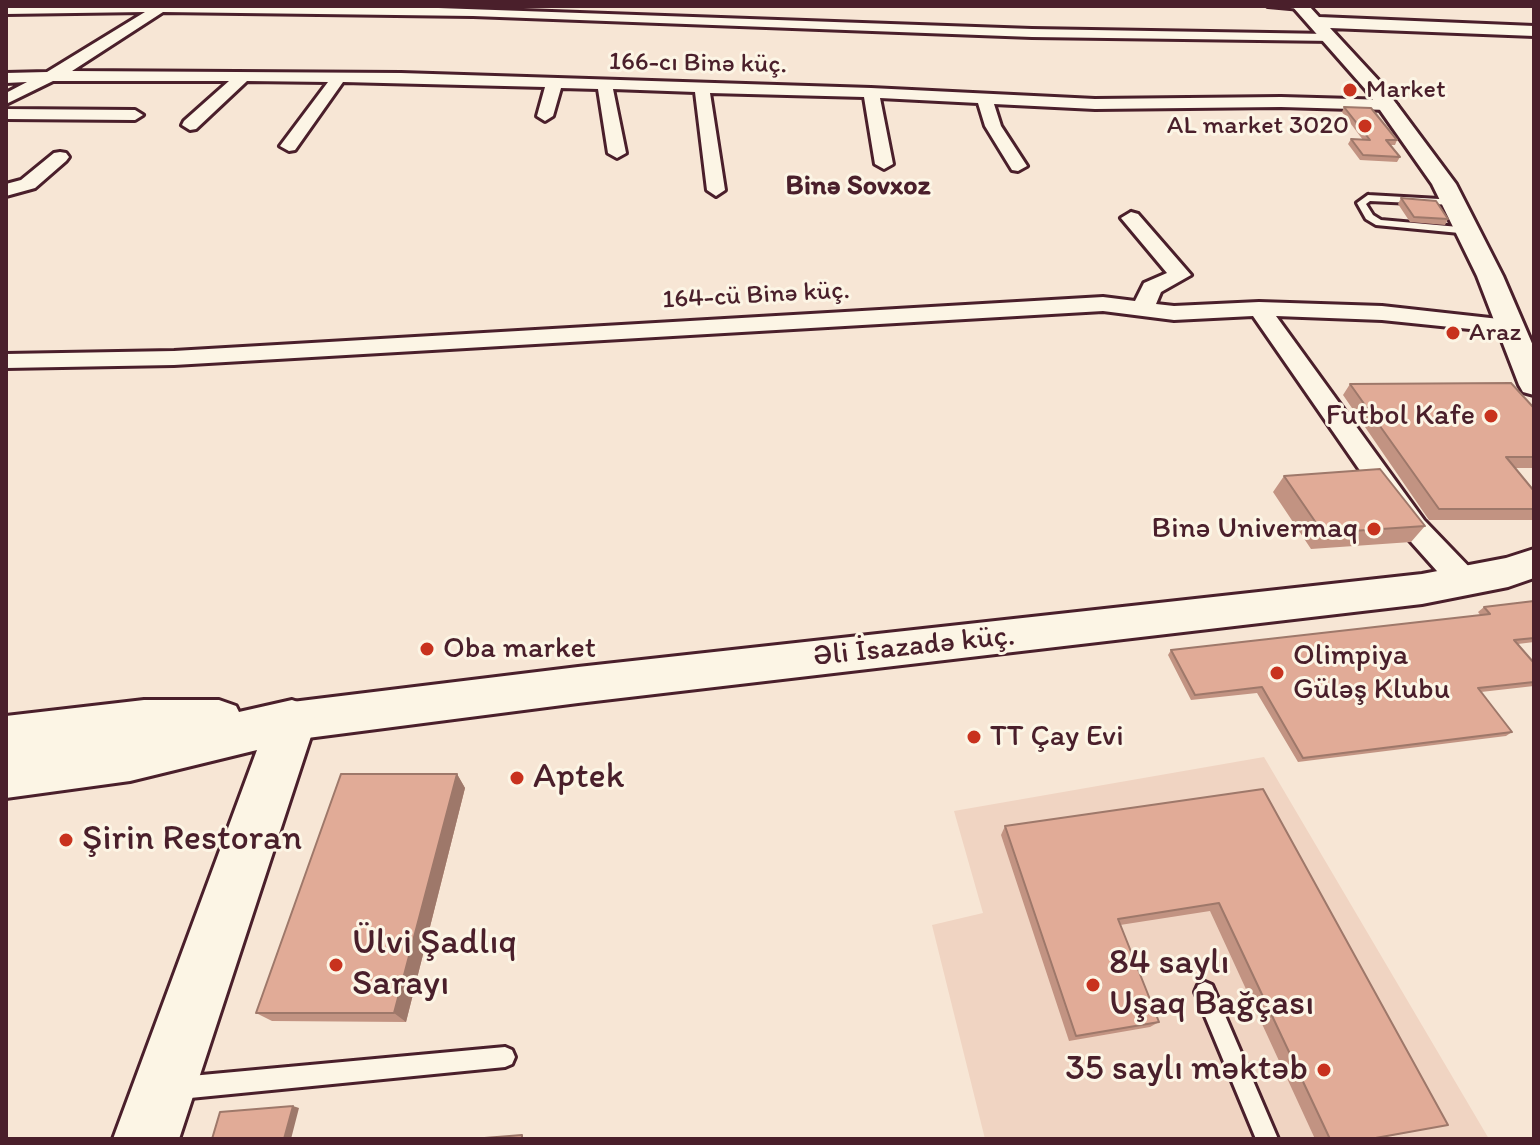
<!DOCTYPE html>
<meta charset="utf-8">
<style>
body{margin:0}
#map{position:relative;width:1540px;height:1145px;overflow:hidden;background:#f7e6d5;font-family:Itim,sans-serif}
canvas{display:block}
.frame{position:absolute;inset:0;border:8px solid #4a1f2b;pointer-events:none}
</style>
<div id="map">
<canvas width="1540" height="1145"></canvas>
<div class="frame"></div>
</div>
<script>
const g = document.querySelector('canvas').getContext('2d');
g.lineJoin = 'round';
function fill(path, color) { g.fillStyle = color; g.fill(path, 'evenodd'); }
const toPath = rows => new Path2D(rows.map(r => 'M' + r).join(''));
function strokePath(path, color, width, dash) { g.strokeStyle = color; g.lineWidth = width; g.lineCap = dash ? 'butt' : 'round'; g.setLineDash(dash || []); g.stroke(path); }
function label(font, color, halo, rows, align = 'center') {
  g.font = font + ' Itim,sans-serif'; g.lineWidth = 6; g.setLineDash([]); g.textBaseline = 'middle'; g.strokeStyle = halo; g.fillStyle = color; for (const [text, x, y, turn = 0] of rows) {
    g.save(); g.translate(x, y); g.rotate((+turn || 0) * Math.PI / 180); g.textAlign = isNaN(turn) ? turn : align; if (halo) g.strokeText(text, 0, 0); g.fillText(text, 0, 0); g.restore();
  }
}
fill(toPath([
 [1264,757,1489,1139,985,1139,932,925,983,913,954,811]
]), '#f0d4c2');
const service = toPath([
 [1268,6,1303,6,1304,7,1301,9,1268,6],
 [1368,195,1457,200,1457,204,1454,205,1370,201,1366,204,1373,215,1381,220,1470,228,1475,231,1470,234,1376,225,1366,219,1357,203,1368,195],
 [1205,982,1212,985,1278,1139,1256,1139,1195,992,1198,985,1205,982],
 [505,1047,512,1050,515,1057,512,1064,505,1067,180,1099,173,1095,169,1088,173,1081,180,1077,505,1047]
]);
const minor = toPath([
 [6,6,382,6,1032,29,1329,34,1334,35,1334,41,1032,37,473,16,163,12,72,71,401,73,871,88,1095,99,1281,97,1389,100,1397,105,1389,110,1281,107,1095,109,994,104,1001,126,1027,166,1018,171,1012,170,985,126,978,103,880,98,893,164,884,169,875,164,864,97,710,93,725,190,716,196,707,190,695,92,613,89,626,153,617,158,608,153,598,89,561,88,553,116,545,121,537,116,545,87,343,82,295,150,289,151,280,146,328,82,247,81,196,129,190,130,182,125,184,121,229,81,53,81,6,104,6,93,27,82,6,83,6,73,47,72,145,12,6,14,6,6],
 [6,109,135,110,143,115,135,120,6,119,6,109],
 [60,152,66,153,69,157,66,161,35,188,6,196,6,184,21,180,54,153,60,152],
 [1131,212,1138,214,1191,275,1161,292,1156,304,1174,306,1259,302,1382,306,1517,321,1520,326,1517,331,1509,333,1382,320,1276,316,1424,520,1475,573,1479,581,1475,589,1464,593,1453,589,1404,534,1253,316,1174,320,1103,311,174,365,6,368,6,354,174,351,1103,297,1135,301,1144,283,1167,273,1121,218,1131,212]
]);
const tertiary = toPath([
 [1292,6,1309,6,1319,17,1534,26,1534,36,1330,28,1380,82,1456,184,1503,276,1534,348,1534,395,1523,392,1519,385,1477,276,1432,184,1366,90,1292,6],
 [1534,549,1534,578,1508,587,1422,604,578,703,292,740,277,735,270,721,277,707,292,702,578,667,1422,574,1506,558,1534,549]
]);
const secondary = toPath([
 [144,700,219,700,236,706,239,712,292,700,309,706,316,721,179,1139,113,1139,257,750,130,781,6,798,6,716,144,700]
]);
strokePath(service, '#4a1f2b', 6);
strokePath(minor, '#4a1f2b', 6);
strokePath(tertiary, '#4a1f2b', 6);
strokePath(secondary, '#4a1f2b', 6);
fill(service, '#fcf5e5');
fill(minor, '#fcf5e5');
fill(tertiary, '#fcf5e5');
fill(secondary, '#fcf5e5');
fill(toPath([
 [1344,107,1397,140,1395,145,1390,145,1400,157,1397,162,1360,160,1348,144,1351,139,1363,140,1342,112],
 [1401,198,1448,219,1445,225,1410,222,1398,204],
 [1350,384,1534,408,1534,468,1515,468,1534,491,1534,520,1429,520,1343,395],
 [1284,476,1425,526,1411,542,1311,549,1273,492],
 [1534,601,1534,642,1518,644,1534,663,1534,686,1481,692,1512,732,1506,736,1298,762,1257,693,1191,700,1168,655,1171,650,1481,616,1478,612,1484,607],
 [457,774,465,788,406,1022,272,1021,256,1013],
 [1263,789,1448,1125,1374,1139,1315,1139,1210,911,1120,925,1159,1022,1150,1027,1069,1041,1001,835,1005,826]
]), '#c29382');
fill(toPath([
 [457,774,465,788,406,1022,394,1013],
 [293,1106,299,1108,291,1139,284,1139]
]), '#9e786a');
const building = toPath([
 [1344,107,1371,108,1397,140,1386,140,1400,157,1363,155,1351,139,1370,140,1344,107],
 [1401,198,1436,201,1448,219,1414,217,1401,198],
 [1511,383,1534,408,1534,457,1506,457,1534,491,1534,509,1439,509,1350,384,1511,383],
 [1380,469,1425,526,1323,533,1284,476,1380,469],
 [1534,601,1534,638,1514,640,1534,663,1534,682,1478,688,1512,732,1303,758,1262,687,1195,695,1171,650,1490,614,1484,607,1534,601],
 [341,774,457,774,394,1013,256,1013,341,774],
 [1263,789,1448,1125,1370,1139,1330,1139,1219,903,1118,919,1159,1022,1076,1036,1005,826,1263,789],
 [293,1106,284,1139,212,1139,220,1112,293,1106],
 [522,1135,522,1139,472,1139,522,1135]
]);
fill(building, '#e1ab97');
strokePath(building, '#9e786a', 2);
for (const [x, y, r, color] of [
 [1350,90,8,"#c8321e"],
 [1365,126,8,"#c8321e"],
 [1453,333,8,"#c8321e"],
 [1491,416,8,"#c8321e"],
 [1374,529,8,"#c8321e"],
 [427,649,8,"#c8321e"],
 [1277,673,8,"#c8321e"],
 [974,737,8,"#c8321e"],
 [517,778,8,"#c8321e"],
 [66,840,8,"#c8321e"],
 [336,965,8,"#c8321e"],
 [1093,985,8,"#c8321e"],
 [1324,1070,8,"#c8321e"]
]) { const dot = new Path2D(); dot.arc(x, y, r, 0, 2 * Math.PI); g.fillStyle = color; g.fill(dot); strokePath(dot, '#fcf5e5', 3); }
label('26px', '#4a1f2b', '#fcf5e5', [
 ["166-cı Binə küç.",698,64,1],
 ["164-cü Binə küç.",756,296,-3]
]);
label('26px', '#4a1f2b', '#fcf5e5', [
 ["Market",1366,90],
 ["AL market 3020",1349,126,"right"],
 ["Araz",1469,333]
], 'left');
label('bold 28px', '#4a1f2b', '#fcf5e5', [
 ["Binə Sovxoz",858,187]
]);
label('30px', '#4a1f2b', '#fcf5e5', [
 ["Futbol Kafe",1475,416,"right"],
 ["Binə Univermaq",1358,529,"right"],
 ["Oba market",443,649],
 ["Olimpiya",1293,656],
 ["Güləş Klubu",1293,690],
 ["TT Çay Evi",990,737]
], 'left');
label('30px', '#4a1f2b', '#fcf5e5', [
 ["Əli İsazadə küç.",914,647,-6]
]);
label('36px', '#4a1f2b', '#fcf5e5', [
 ["Aptek",533,778],
 ["Şirin Restoran",82,840],
 ["Ülvi Şadlıq",352,944],
 ["Sarayı",352,985],
 ["84 saylı",1109,964],
 ["Uşaq Bağçası",1109,1005],
 ["35 saylı məktəb",1308,1070,"right"]
], 'left');
</script>
